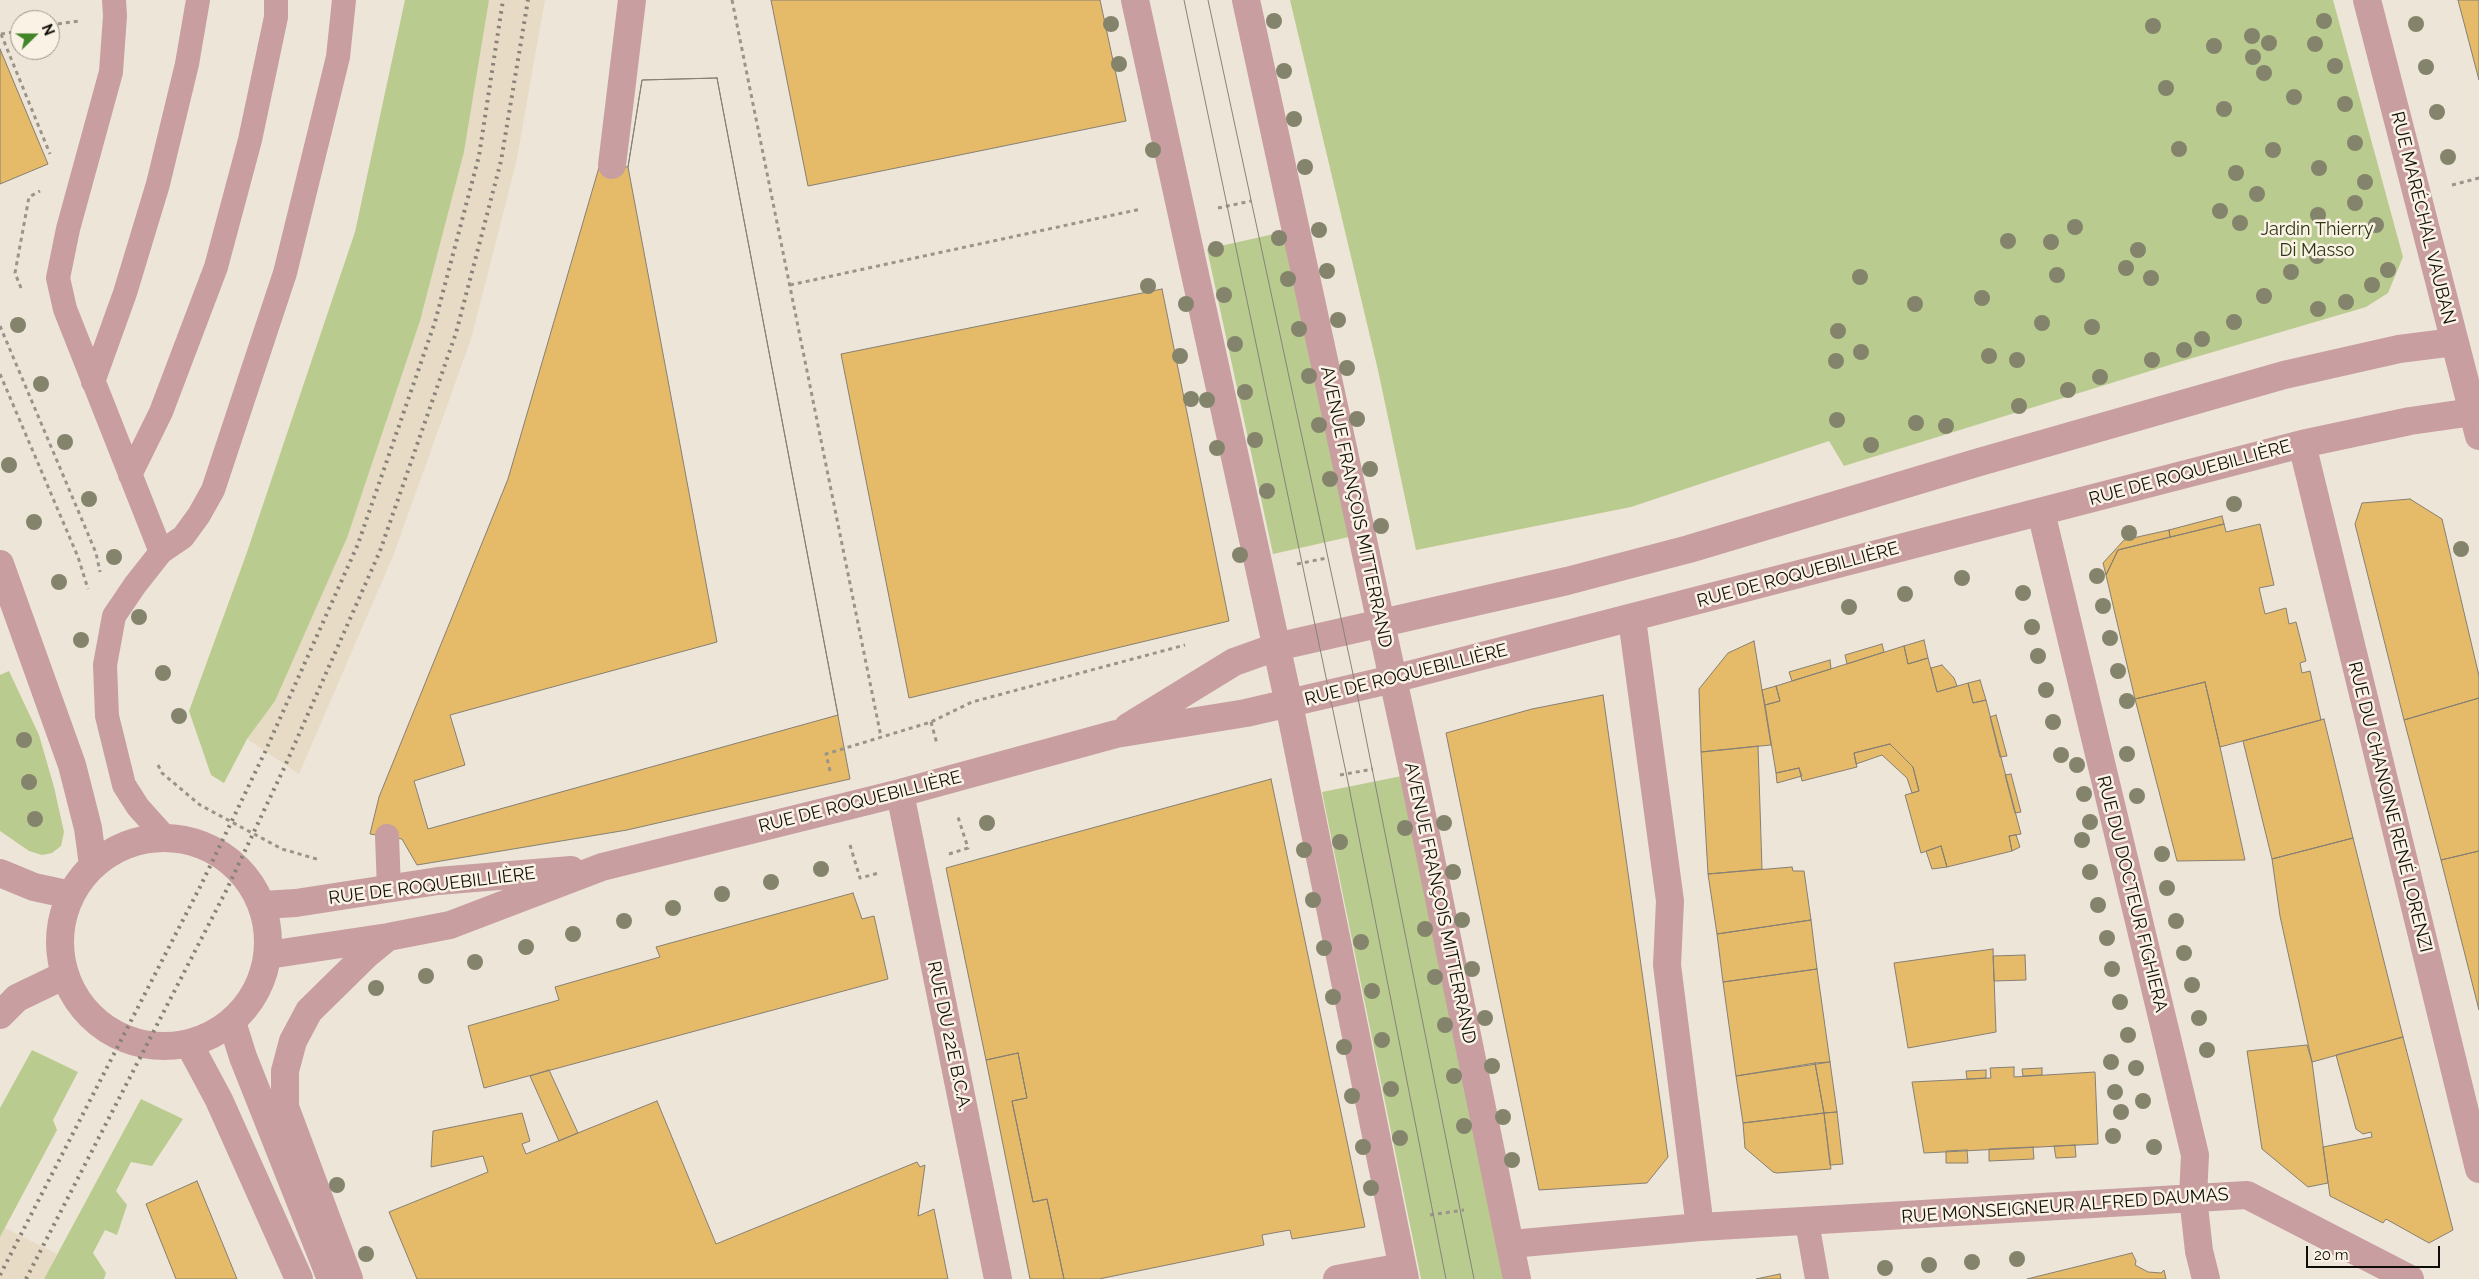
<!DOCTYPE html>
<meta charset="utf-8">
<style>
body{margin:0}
#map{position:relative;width:2479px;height:1279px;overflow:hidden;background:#ede5d7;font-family:Raleway,sans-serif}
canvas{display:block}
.north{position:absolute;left:10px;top:10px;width:50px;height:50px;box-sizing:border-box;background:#faf2e4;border:1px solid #9c968c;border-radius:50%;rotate:68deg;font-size:14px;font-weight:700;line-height:20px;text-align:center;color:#0f0d08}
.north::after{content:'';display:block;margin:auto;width:18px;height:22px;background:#428528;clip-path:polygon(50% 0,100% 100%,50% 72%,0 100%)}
.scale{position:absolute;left:2306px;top:1246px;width:134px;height:22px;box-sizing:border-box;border:2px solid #0f0d08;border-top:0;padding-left:6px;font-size:15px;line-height:18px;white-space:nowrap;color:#0f0d08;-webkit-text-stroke:4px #faf2e4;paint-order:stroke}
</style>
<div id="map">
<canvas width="2479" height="1279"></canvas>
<div class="north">N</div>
<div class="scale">20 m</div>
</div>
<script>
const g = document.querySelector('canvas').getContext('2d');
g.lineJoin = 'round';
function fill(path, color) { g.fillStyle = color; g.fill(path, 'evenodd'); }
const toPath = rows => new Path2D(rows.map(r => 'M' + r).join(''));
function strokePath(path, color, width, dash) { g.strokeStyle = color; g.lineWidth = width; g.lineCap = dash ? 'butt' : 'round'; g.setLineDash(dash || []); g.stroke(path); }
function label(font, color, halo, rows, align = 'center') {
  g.font = font + ' Raleway,sans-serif'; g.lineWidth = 5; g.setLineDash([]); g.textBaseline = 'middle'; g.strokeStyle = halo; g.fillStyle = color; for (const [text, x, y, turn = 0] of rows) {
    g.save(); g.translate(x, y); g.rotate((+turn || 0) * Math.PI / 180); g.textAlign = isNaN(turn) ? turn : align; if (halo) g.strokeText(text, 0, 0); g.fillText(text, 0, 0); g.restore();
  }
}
fill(toPath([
 [489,0,545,0,516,163,471,339,393,556,299,774,247,739,275,701,347,538,420,321,464,152],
 [5,1228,57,1254,44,1279,0,1279,0,1237]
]), '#e7dbc6');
fill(toPath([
 [405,0,489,0,464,152,420,321,347,538,275,701,247,739,224,783,211,775,189,711,246,555,355,232],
 [1290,0,2333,0,2403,257,2388,293,2366,307,2179,362,1844,466,1829,441,1631,507,1416,550,1378,370],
 [1283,232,1349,537,1273,554,1207,249],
 [9,671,39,735,54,787,64,832,61,846,52,853,42,855,29,851,0,831,0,675],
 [1402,776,1504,1279,1421,1279,1322,792],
 [32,1050,78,1072,53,1120,57,1130,0,1237,0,1108],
 [141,1099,183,1119,152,1166,131,1162,116,1191,127,1205,117,1235,105,1230,93,1253,106,1273,104,1279,44,1279]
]), '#bacb90');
const building = toPath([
 [771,0,1100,0,1126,121,808,186,771,0],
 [2458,0,2479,0,2479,80,2458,0],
 [0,49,48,164,0,184,0,49],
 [717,78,850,779,627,830,417,865,402,839,370,834,379,797,508,479,600,164,628,167,642,80,717,78],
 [717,78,838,715,428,829,414,781,465,765,450,715,717,642,628,167,642,80,717,78],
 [1162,289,1229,621,909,698,841,354,1162,289],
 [2410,499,2442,519,2479,676,2479,698,2404,720,2355,524,2362,503,2410,499],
 [2222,516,2224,524,2170,537,2169,530,2222,516],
 [2224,524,2226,532,2260,524,2274,585,2259,588,2265,614,2286,608,2289,624,2296,622,2306,661,2300,663,2302,673,2310,671,2321,720,2220,747,2205,682,2135,699,2106,575,2118,550,2224,524],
 [2169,530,2170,537,2118,550,2106,575,2103,563,2124,540,2169,530],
 [1924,640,1928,658,1908,664,1904,646,1924,640],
 [1754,641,1771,745,1701,752,1699,689,1728,653,1754,641],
 [1882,644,1884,652,1847,664,1845,655,1882,644],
 [1904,646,1908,664,1928,658,1937,692,1968,683,1973,703,1986,700,2021,834,2009,836,2012,851,1947,867,1941,846,1921,853,1905,795,1919,791,1913,767,1890,744,1854,753,1857,767,1802,781,1799,768,1776,773,1765,705,1780,701,1776,686,1904,646],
 [1830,660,1831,669,1792,681,1789,672,1830,660],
 [1942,665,1954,678,1957,686,1937,692,1931,668,1942,665],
 [1980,680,1986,700,1973,703,1968,683,1980,680],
 [2205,682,2220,747,2245,860,2177,861,2135,699,2205,682],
 [1776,686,1780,701,1765,705,1762,690,1776,686],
 [1603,695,1668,1157,1647,1183,1539,1190,1446,733,1532,709,1603,695],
 [2479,698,2479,851,2441,860,2404,720,2479,698],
 [1996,715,2007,756,2000,757,1990,717,1996,715],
 [2324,719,2353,838,2272,859,2243,741,2324,719],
 [1890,744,1913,767,1919,791,1912,793,1907,778,1882,755,1856,764,1854,753,1890,744],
 [1758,746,1762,869,1708,874,1701,752,1758,746],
 [1799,768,1802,776,1777,783,1776,773,1799,768],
 [2011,774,2021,812,2015,813,2005,775,2011,774],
 [1271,779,1365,1227,1292,1239,1290,1230,1262,1235,1264,1245,1099,1279,1064,1279,1047,1199,1033,1202,1012,1101,1027,1098,1018,1053,986,1060,946,868,1271,779],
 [2016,835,2020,847,2012,851,2009,836,2016,835],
 [2353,838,2403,1037,2312,1062,2280,916,2272,859,2353,838],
 [1941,846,1947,867,1932,869,1926,851,1941,846],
 [2479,851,2479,1010,2441,860,2479,851],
 [1792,867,1793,871,1804,871,1811,920,1717,934,1708,874,1792,867],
 [853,893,862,919,874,916,888,979,484,1088,468,1026,559,1000,555,987,660,957,656,947,853,893],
 [1811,920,1817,969,1723,982,1717,934,1811,920],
 [1993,949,1996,1032,1908,1048,1894,963,1993,949],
 [2025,955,2026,980,1994,981,1993,956,2025,955],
 [1817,969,1830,1062,1736,1076,1723,982,1817,969],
 [2403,1037,2453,1230,2429,1243,2386,1219,2383,1223,2330,1196,2323,1147,2372,1137,2371,1132,2363,1134,2356,1129,2336,1055,2403,1037],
 [2307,1045,2312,1062,2328,1183,2308,1187,2262,1149,2247,1051,2307,1045],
 [1018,1053,1027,1098,1012,1101,1033,1202,1047,1199,1064,1279,1030,1279,986,1060,1018,1053],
 [1830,1062,1837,1112,1824,1113,1815,1063,1830,1062],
 [1815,1063,1824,1113,1743,1123,1736,1076,1815,1063],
 [2014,1067,2014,1077,2095,1072,2098,1144,1924,1153,1912,1082,1991,1078,1990,1068,2014,1067],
 [2042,1068,2042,1075,2023,1076,2022,1069,2042,1068],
 [549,1070,578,1133,559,1141,530,1076,549,1070],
 [1986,1070,1986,1078,1967,1079,1966,1071,1986,1070],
 [657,1101,716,1244,917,1162,920,1167,925,1165,918,1216,934,1209,948,1279,417,1279,389,1212,488,1172,483,1156,431,1167,433,1131,522,1113,530,1141,522,1144,526,1154,657,1101],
 [1837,1112,1843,1164,1830,1165,1824,1113,1837,1112],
 [1824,1113,1831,1169,1777,1173,1773,1172,1745,1148,1743,1123,1824,1113],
 [2075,1145,2076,1157,2056,1158,2054,1146,2075,1145],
 [2033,1147,2034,1159,1989,1161,1989,1149,2033,1147],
 [1967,1150,1968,1163,1946,1163,1946,1151,1967,1150],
 [197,1181,237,1279,176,1279,146,1204,197,1181],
 [2132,1253,2136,1261,2135,1265,2148,1272,2161,1273,2164,1270,2166,1279,2027,1279,2132,1253],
 [1780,1274,1781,1279,1756,1279,1780,1274]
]);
fill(building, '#e5bb69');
strokePath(building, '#867f73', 1);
strokePath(toPath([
 [732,0,881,737],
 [50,25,79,21],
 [1,34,50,154],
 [1,34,20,31],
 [2452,185,2479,178],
 [1218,208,1251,201],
 [790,285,1141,209],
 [21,288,15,273,29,197,40,191],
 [0,326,96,553,100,572],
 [0,374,78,557,88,589],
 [1297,564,1327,558],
 [931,722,937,744],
 [158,765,162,773,200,805,282,849,320,860],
 [830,771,826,754,931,722,972,702,1185,645],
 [1340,775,1373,769],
 [850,845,860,878,879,873],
 [949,854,968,848,958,817],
 [1430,1215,1464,1210]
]), '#9a948a', 3, [4, 4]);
strokePath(toPath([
 [114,0,115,16,111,72,68,229,58,278,65,309,161,552],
 [93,382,125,293,158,184,187,64,198,0],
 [130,475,161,412,216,267,250,140,276,17,276,0],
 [387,836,389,889],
 [165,837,138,807,124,785,107,716,105,665,114,616,135,585,161,552,183,537,199,515,213,490,285,273,338,57,344,0],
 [1807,1222,1817,1279]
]), '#c89ea1', 24);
strokePath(toPath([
 [1135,0,1289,704,1405,1279],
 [1246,0,1411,762,1517,1279],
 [2367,0,2479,436],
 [612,165,632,0],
 [2302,444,2479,1169],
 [2041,512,2195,1155,2193,1197,2199,1251,2206,1279],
 [1632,619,1670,901,1667,965,1700,1227],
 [1128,727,1234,662,1276,647,1567,581,1689,549,1976,463,2284,375,2399,349,2454,342],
 [900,793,998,1279],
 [262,905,296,903,438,881,571,870],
 [268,955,388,937,450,925,602,867,900,793,1116,734,1246,713,1393,679,2302,444,2410,421,2479,411],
 [0,1015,17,998,65,975],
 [1511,1244,1700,1227,2247,1195,2410,1279],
 [349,1279,285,1107,285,1071,293,1041,309,1011,366,955,388,937],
 [1337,1279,1402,1267]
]), '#c89ea1', 28);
strokePath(toPath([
 [0,564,72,765,88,828,93,865],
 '60 942a104 104 0 1 1 208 0a104 104 0 1 1-208 0Z',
 [0,873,34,887,71,895],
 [232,1022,243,1057,331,1279],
 [189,1044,219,1100,299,1279]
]), '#c89ea1', 28);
strokePath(toPath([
 [1184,0,1349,787,1446,1279],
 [1208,0,1356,688,1474,1279]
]), '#888379', 1);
strokePath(toPath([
 [0,1275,200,887,265,752,358,544,435,322,479,156,503,0],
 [26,1279,226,891,285,766,380,551,456,333,501,161,528,0]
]), '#888379', 4, [2.5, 5]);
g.fillStyle = '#83846b';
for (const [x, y] of [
 [1274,21],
 [2324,21],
 [1111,24],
 [2416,24],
 [2153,26],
 [2252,36],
 [2269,43],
 [2315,44],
 [2214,46],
 [2253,57],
 [1119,64],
 [2335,66],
 [2426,67],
 [1284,71],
 [2264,73],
 [2166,88],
 [2294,97],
 [2345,104],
 [2224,109],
 [2437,112],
 [1294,119],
 [2355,143],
 [2179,149],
 [1153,150],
 [2273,150],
 [2448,157],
 [1305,167],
 [2319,168],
 [2236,173],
 [2365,182],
 [2257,194],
 [2355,203],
 [2220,211],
 [2318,215],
 [2240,223],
 [2376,225],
 [2075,227],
 [1319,230],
 [1279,238],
 [2008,241],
 [2051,242],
 [1216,249],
 [2138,250],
 [2317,256],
 [2126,268],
 [2388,270],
 [1327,271],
 [2291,272],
 [2057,275],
 [1860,277],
 [2151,278],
 [1288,279],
 [2372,285],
 [1148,286],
 [1224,295],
 [2264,296],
 [1982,298],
 [2346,302],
 [1186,304],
 [1915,304],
 [2318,309],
 [1338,320],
 [2234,322],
 [2042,323],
 [18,325],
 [2092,327],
 [1299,329],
 [1838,331],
 [2202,339],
 [1235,344],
 [2184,350],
 [1861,352],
 [1180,356],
 [1989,356],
 [2017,360],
 [2152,360],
 [1836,361],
 [1347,368],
 [1309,376],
 [2100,377],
 [41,384],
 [2068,390],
 [1245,392],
 [1191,399],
 [1207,400],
 [2019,406],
 [1357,419],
 [1837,420],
 [1916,423],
 [1319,425],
 [1946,426],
 [1255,440],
 [65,442],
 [1871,445],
 [1217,448],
 [9,465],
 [1370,469],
 [1330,479],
 [1267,491],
 [89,499],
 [2234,504],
 [34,522],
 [1381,526],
 [2129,533],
 [2461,549],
 [1240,555],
 [114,557],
 [2097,576],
 [1962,578],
 [59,582],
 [2023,593],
 [1905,594],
 [2103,606],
 [1849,607],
 [139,617],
 [2032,627],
 [2110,638],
 [81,640],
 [2038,656],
 [2118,671],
 [163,673],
 [2046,690],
 [2127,701],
 [179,716],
 [2053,722],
 [24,740],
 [2127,754],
 [2061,755],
 [2077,765],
 [29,782],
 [2084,794],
 [2137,796],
 [35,819],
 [2090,822],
 [987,823],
 [1444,823],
 [1405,828],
 [2082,840],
 [1340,842],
 [1304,850],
 [2162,854],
 [821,869],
 [1453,872],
 [2090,872],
 [771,882],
 [2167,888],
 [722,894],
 [1313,900],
 [2098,905],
 [673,908],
 [1462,920],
 [624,921],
 [2176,921],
 [1425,929],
 [573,934],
 [2107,938],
 [1361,942],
 [526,947],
 [1324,948],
 [2184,953],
 [475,962],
 [1472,969],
 [2112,969],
 [426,976],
 [1435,977],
 [2192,985],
 [376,988],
 [1372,991],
 [1333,997],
 [2120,1002],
 [1485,1018],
 [2199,1018],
 [1445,1025],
 [2128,1035],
 [1382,1040],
 [1344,1047],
 [2207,1050],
 [2111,1062],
 [1492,1066],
 [2136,1068],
 [1454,1076],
 [1391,1089],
 [2115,1092],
 [1352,1096],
 [2143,1101],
 [2121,1112],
 [1503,1117],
 [1464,1126],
 [2113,1136],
 [1400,1138],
 [1363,1147],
 [2154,1147],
 [1512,1160],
 [337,1185],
 [1371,1188],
 [366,1254],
 [2017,1259],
 [1972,1262],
 [1929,1265],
 [1885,1268]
]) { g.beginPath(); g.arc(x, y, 8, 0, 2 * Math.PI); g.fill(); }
label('18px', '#0f0d08', '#faf2e4', [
 ["RUE MARÉCHAL VAUBAN",2423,218,76],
 ["RUE DE ROQUEBILLIÈRE",2190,473,-15],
 ["AVENUE FRANÇOIS MITTERRAND",1356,507,78],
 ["RUE DE ROQUEBILLIÈRE",1798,575,-15],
 ["RUE DE ROQUEBILLIÈRE",1406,675,-14],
 ["RUE DE ROQUEBILLIÈRE",860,802,-14],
 ["RUE DU CHANOINE RENÉ LORENZI",2390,807,76],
 ["RUE DE ROQUEBILLIÈRE",432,886,-7],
 ["RUE DU DOCTEUR FIGHIERA",2132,894,76],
 ["AVENUE FRANÇOIS MITTERRAND",1440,903,78],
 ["RUE DU 22E B.C.A.",949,1036,78],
 ["RUE MONSEIGNEUR ALFRED DAUMAS",2065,1206,-4]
]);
label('18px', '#2c3512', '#faf2e4', [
 ["Jardin Thierry",2317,230],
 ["Di Masso",2317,251]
]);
</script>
